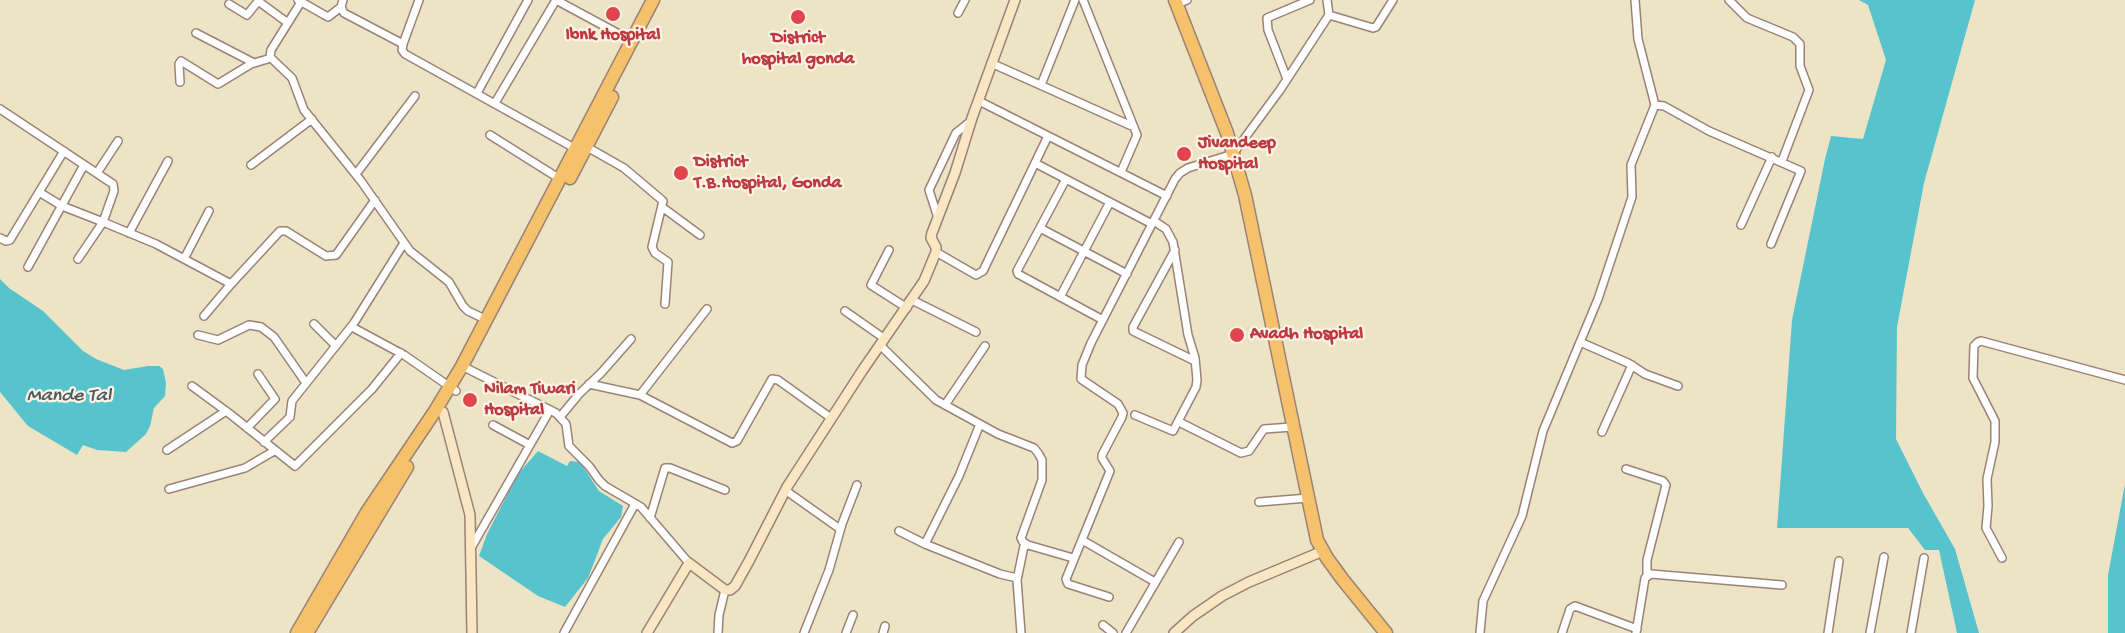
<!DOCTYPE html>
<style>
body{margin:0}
canvas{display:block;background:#ece4c4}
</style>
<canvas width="2125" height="633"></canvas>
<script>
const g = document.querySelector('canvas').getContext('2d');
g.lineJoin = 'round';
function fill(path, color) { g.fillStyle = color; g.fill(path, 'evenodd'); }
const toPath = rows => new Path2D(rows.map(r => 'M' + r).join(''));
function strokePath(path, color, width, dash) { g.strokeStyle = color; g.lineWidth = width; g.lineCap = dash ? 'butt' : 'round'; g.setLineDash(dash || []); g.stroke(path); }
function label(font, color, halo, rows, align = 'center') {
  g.font = font + ' "Gochi Hand",sans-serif'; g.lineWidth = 4.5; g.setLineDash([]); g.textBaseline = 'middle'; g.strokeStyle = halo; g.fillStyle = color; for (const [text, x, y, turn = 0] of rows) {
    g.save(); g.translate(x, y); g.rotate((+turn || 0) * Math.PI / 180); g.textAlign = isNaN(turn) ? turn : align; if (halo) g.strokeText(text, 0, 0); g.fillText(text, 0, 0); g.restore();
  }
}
fill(toPath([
 [1859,0,1975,0,1924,183,1897,327,1896,439,1923,493,1955,549,1979,633,1957,633,1939,550,1925,550,1908,528,1777,528,1792,320,1825,159,1831,136,1863,139,1886,60,1868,5],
 [0,279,9,288,43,311,83,351,96,359,124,370,148,366,159,366,163,369,166,383,165,396,154,408,150,426,146,434,126,452,97,450,83,445,77,455,28,426,0,392],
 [538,451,567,466,570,461,580,462,599,491,623,506,621,517,603,539,588,578,565,607,538,596,479,556,487,534,518,474],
 [2125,484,2125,633,2108,633,2108,575]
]), '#57c4cd');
const street = toPath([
 [298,0,328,17,341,7],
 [343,0,341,7,344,13,403,44],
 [419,0,403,44,402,50,405,54,576,149],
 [556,0,632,41],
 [1083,0,1137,135,1121,172],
 [1729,0,1747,18,1793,37,1800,44,1800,66,1809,90,1782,161],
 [258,1,288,23],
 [301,2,271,50,270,57,292,78,304,110,361,181,410,251,449,282,463,306,468,311,487,320],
 [229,4,247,15,259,0],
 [1177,4,1187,0],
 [958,13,965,0],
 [1329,15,1373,28,1376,27,1393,0],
 [196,33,254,63],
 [991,63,1134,127],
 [1287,79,1268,30,1267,18,1310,0],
 [180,82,179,64,181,61,218,84,251,64,271,58],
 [1041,85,1075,0],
 [477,93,528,0],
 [979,101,1167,196],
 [495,103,556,0],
 [1655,105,1664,106,1709,131,1801,171,1771,244],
 [0,109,113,184,114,191,103,222,156,244,231,284,280,231,286,231,326,256,336,255,375,200],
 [490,135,560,179],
 [587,147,624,168,663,201,652,247,655,253,668,262,665,304],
 [1035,163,1152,224],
 [251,165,312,119],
 [97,173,118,141],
 [356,174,415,96],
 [1066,179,1017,271,1018,274,1103,320],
 [39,192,62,206,103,222,78,259],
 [662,207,700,235],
 [938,218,929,190,956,133,971,121],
 [1741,225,1772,157],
 [1040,228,1127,274],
 [129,233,168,161],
 [0,238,6,241,10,240,64,151],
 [889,250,871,285,907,308],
 [1175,250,1133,327,1133,331,1195,361],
 [936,252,976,275,983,271,1048,136],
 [184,259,209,211],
 [28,267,84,165],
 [1060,297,1110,202],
 [912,300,976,332],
 [845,311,885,339],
 [204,316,231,284],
 [314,324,336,346],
 [352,327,404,355,456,391],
 [198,335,218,340,249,325,261,327,274,337,306,383],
 [1580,342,1628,363,1645,374,1678,386],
 [880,345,936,400,998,434,1034,448,1038,453,1042,460,1042,480,1021,538,1023,542,1028,545],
 [462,366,556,413,566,424,569,446,589,466,599,480,605,486,641,507,689,563],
 [589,384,640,395,732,443,737,441,772,379,778,380,831,418],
 [192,386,230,414,295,466,372,389,401,353],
 [640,395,707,309],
 [945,405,985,346],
 [1135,415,1173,431,1196,387,1197,380,1195,358,1188,335,1173,242,1166,229,1154,221],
 [560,417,579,394,601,373,631,339],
 [1179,422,1241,453,1249,451,1264,429,1292,427],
 [493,425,530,445],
 [247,428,275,399,258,374],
 [1602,432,1632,365],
 [264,442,290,417,292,401,354,323,404,243],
 [167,450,226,411],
 [1626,469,1663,481,1666,485,1647,560,1647,575],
 [169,489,245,468,274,451],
 [785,490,840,529],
 [1259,502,1308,498],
 [650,518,665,468,670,468,725,490],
 [899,531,925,544,1000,574,1017,578],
 [1082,540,1155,582],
 [925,544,959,476,980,424],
 [471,548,550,410],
 [2002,558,1986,528,1988,506,1987,479,1995,442,1995,421,1973,378,1974,346,1978,342,1981,341,2125,380],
 [1109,597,1068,584,1066,579,1110,471,1102,458,1102,455,1122,417,1123,413,1118,404,1081,379,1082,365,1091,343,1175,179,1180,173,1188,168,1233,154,1280,90,1329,15,1327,0],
 [1103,625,1113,633],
 [564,633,635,504],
 [718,633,719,615,725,590],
 [804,633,829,570,842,524,857,485],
 [846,633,853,615],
 [883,633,885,626],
 [1021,633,1017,580,1024,546,1028,545,1073,558],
 [1126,633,1179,542],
 [1480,633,1483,601,1522,516,1543,431,1598,299,1632,197,1631,165,1655,105,1638,39,1635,0],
 [1562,633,1570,609,1575,606,1637,629],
 [1636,633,1645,578,1651,574,1782,585],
 [1828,633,1839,561],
 [1870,633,1884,557],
 [1911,633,1924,558]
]);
const secondary = toPath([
 [443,412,470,515,472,633],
 [647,633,689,563,725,590,730,590,735,586,749,561,787,487,862,371,924,281,936,252,936,247,931,238,932,233,955,173,972,118,1015,0],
 [1174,633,1193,616,1222,596,1249,582,1323,551]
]);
const highway = toPath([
 [1175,0,1227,133,1245,195,1317,540,1327,558,1343,580,1386,633],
 [570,178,612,97],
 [297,633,367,512,435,411,462,366,653,0],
 [307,633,407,467]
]);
strokePath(street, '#9b8278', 10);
strokePath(secondary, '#9b8278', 12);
strokePath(highway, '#9b8278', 15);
strokePath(street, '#fff', 7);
strokePath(secondary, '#fbe6c4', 9);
strokePath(highway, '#f5c16b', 12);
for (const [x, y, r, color] of [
 [613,14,8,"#e0444e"],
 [798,17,8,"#e0444e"],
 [1184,154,8,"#e0444e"],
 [681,173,8,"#e0444e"],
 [1237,335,8,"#e0444e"],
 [470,400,8,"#e0444e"]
]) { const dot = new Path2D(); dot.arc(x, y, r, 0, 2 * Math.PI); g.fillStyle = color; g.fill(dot); strokePath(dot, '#fcf5e5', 2); }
label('bold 18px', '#be3a42', '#fcf5e5', [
 ["Ibnk Hospital",613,36,"center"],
 ["District",798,39,"center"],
 ["hospital gonda",798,60,"center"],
 ["Jivandeep",1198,144],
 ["Hospital",1198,165],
 ["District",694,163],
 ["T.B.Hospital, Gonda",694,184],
 ["Avadh Hospital",1250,335],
 ["Nilam Tiwari",484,390],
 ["Hospital",484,411]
], 'left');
label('italic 20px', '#4f5964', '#fcf5e5', [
 ["Mande Tal",69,397]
]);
</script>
